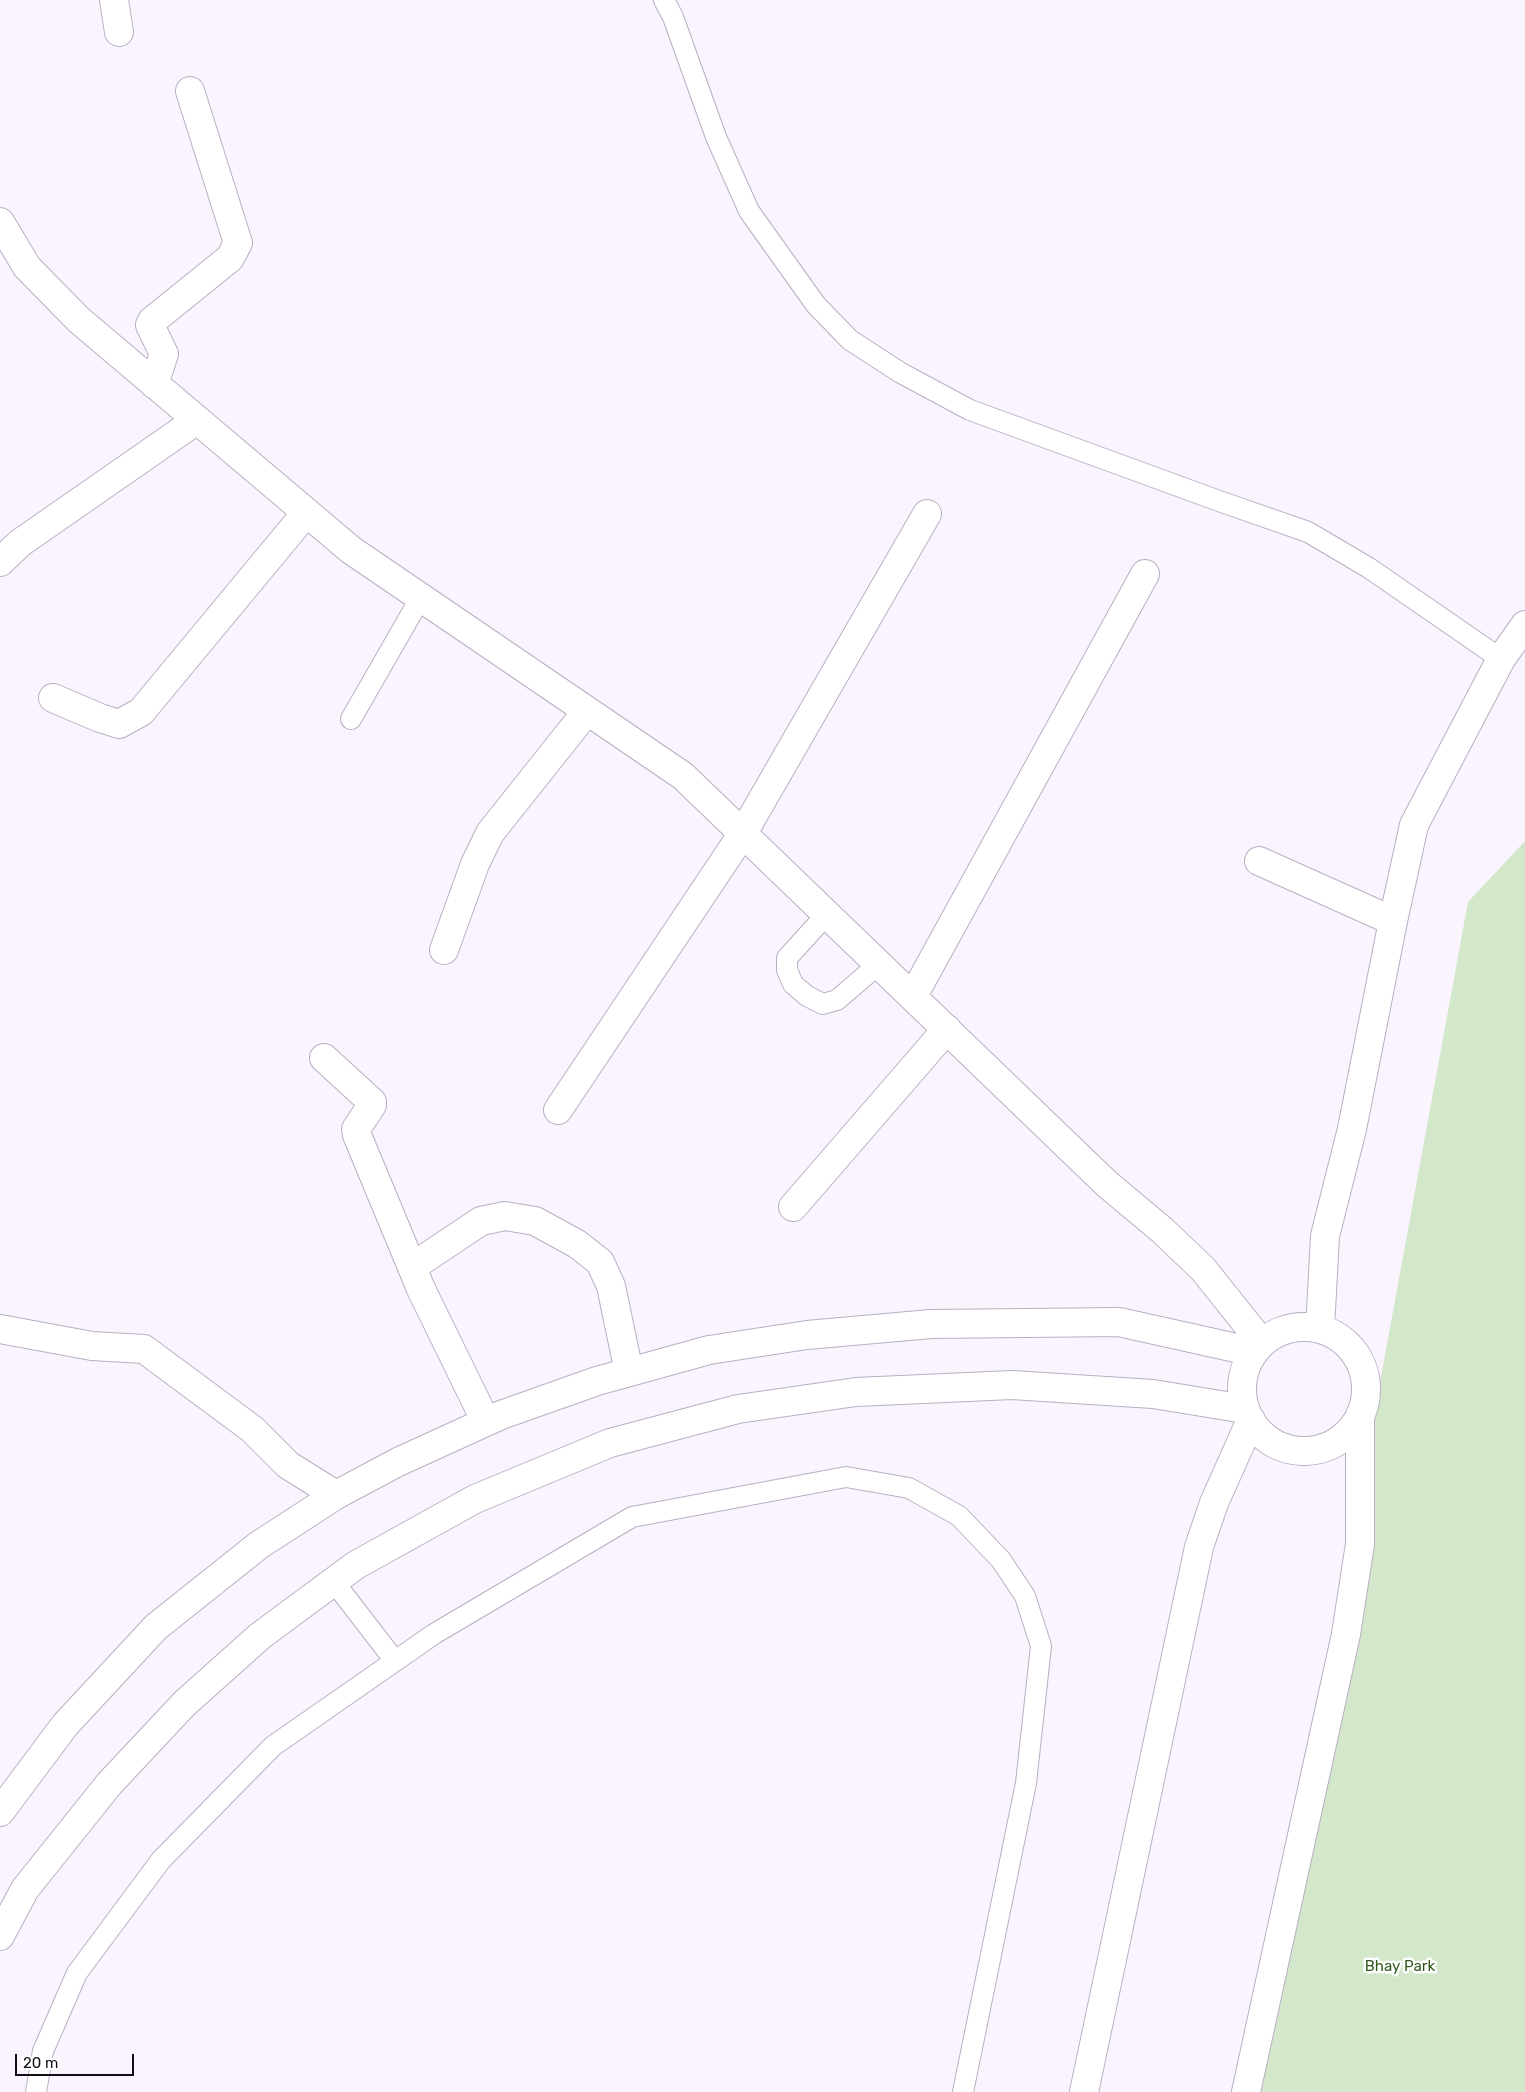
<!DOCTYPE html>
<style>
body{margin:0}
#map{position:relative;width:1525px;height:2092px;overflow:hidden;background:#f9f4fd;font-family:Rubik,sans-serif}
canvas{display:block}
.scale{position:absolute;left:15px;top:2054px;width:119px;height:22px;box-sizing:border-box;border:2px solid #120e15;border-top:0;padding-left:6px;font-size:15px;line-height:18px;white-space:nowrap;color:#120e15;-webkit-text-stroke:4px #fff;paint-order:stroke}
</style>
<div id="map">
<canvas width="1525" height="2092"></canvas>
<div class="scale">20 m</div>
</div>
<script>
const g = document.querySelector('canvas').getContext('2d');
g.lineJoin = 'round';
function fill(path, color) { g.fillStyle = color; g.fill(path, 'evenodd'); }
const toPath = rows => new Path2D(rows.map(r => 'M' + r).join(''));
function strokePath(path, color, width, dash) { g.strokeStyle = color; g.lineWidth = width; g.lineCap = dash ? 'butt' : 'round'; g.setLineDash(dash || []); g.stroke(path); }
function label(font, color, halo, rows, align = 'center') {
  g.font = font + ' Rubik,sans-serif'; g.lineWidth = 5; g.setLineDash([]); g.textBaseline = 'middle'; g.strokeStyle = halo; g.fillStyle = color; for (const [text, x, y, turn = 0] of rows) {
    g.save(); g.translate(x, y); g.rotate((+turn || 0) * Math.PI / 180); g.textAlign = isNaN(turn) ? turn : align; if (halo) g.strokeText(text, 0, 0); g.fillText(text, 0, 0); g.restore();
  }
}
fill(toPath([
 [1525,841,1525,2092,1250,2092,1468,902]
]), '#d3e7ca');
const service = toPath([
 [664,0,673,17,716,137,749,211,816,305,850,340,901,373,970,410,1219,501,1308,532,1369,568,1501,659],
 [351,719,421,597],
 [827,914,787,958,787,970,793,984,807,996,823,1004,837,1000,879,964],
 [334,1582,395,1661],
 [36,2092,43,2051,77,1973,161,1860,273,1746,434,1634,632,1517,846,1477,909,1488,959,1516,1001,1560,1025,1596,1041,1646,1026,1783,963,2092]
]);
const minor = toPath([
 [114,0,119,32],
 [0,222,27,267,79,320,351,550,683,776,1107,1184,1162,1230,1203,1269,1262,1343],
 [154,384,164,354,150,325,152,321,230,258,238,243,190,91],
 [0,562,20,543,197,420],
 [53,698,100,718,119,724,141,712,306,513],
 [1259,861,1393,921],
 [444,950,475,864,490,833,587,711],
 [913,996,1145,574],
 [324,1058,372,1102,372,1105,356,1129,357,1135,421,1289,486,1422],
 [558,1110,743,833,927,514],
 [793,1207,947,1029],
 [412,1267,481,1221,505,1216,535,1221,577,1244,600,1262,611,1286,629,1372],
 '1242 1389a62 62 0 1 1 124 0a62 62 0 1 1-124 0Z',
 [0,1329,92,1346,144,1349,252,1429,288,1465,336,1495],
 [1320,1329,1325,1236,1352,1129,1393,921,1414,825,1501,659,1525,625],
 [0,1812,65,1725,156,1627,259,1545,336,1495,398,1462,501,1415,597,1381,709,1350,807,1335,931,1324,1119,1322,1254,1352],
 [0,1936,25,1889,109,1784,184,1704,260,1636,356,1565,475,1499,610,1443,738,1409,856,1392,1012,1385,1153,1394,1245,1409],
 [1084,2092,1199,1547,1214,1503,1251,1420],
 [1246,2092,1346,1634,1360,1544,1360,1415]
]);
strokePath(service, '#baaec4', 22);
strokePath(minor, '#baaec4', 30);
strokePath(service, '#fff', 20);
strokePath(minor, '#fff', 28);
label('15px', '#32591c', '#fff', [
 ["Bhay Park",1400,1967]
]);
</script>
